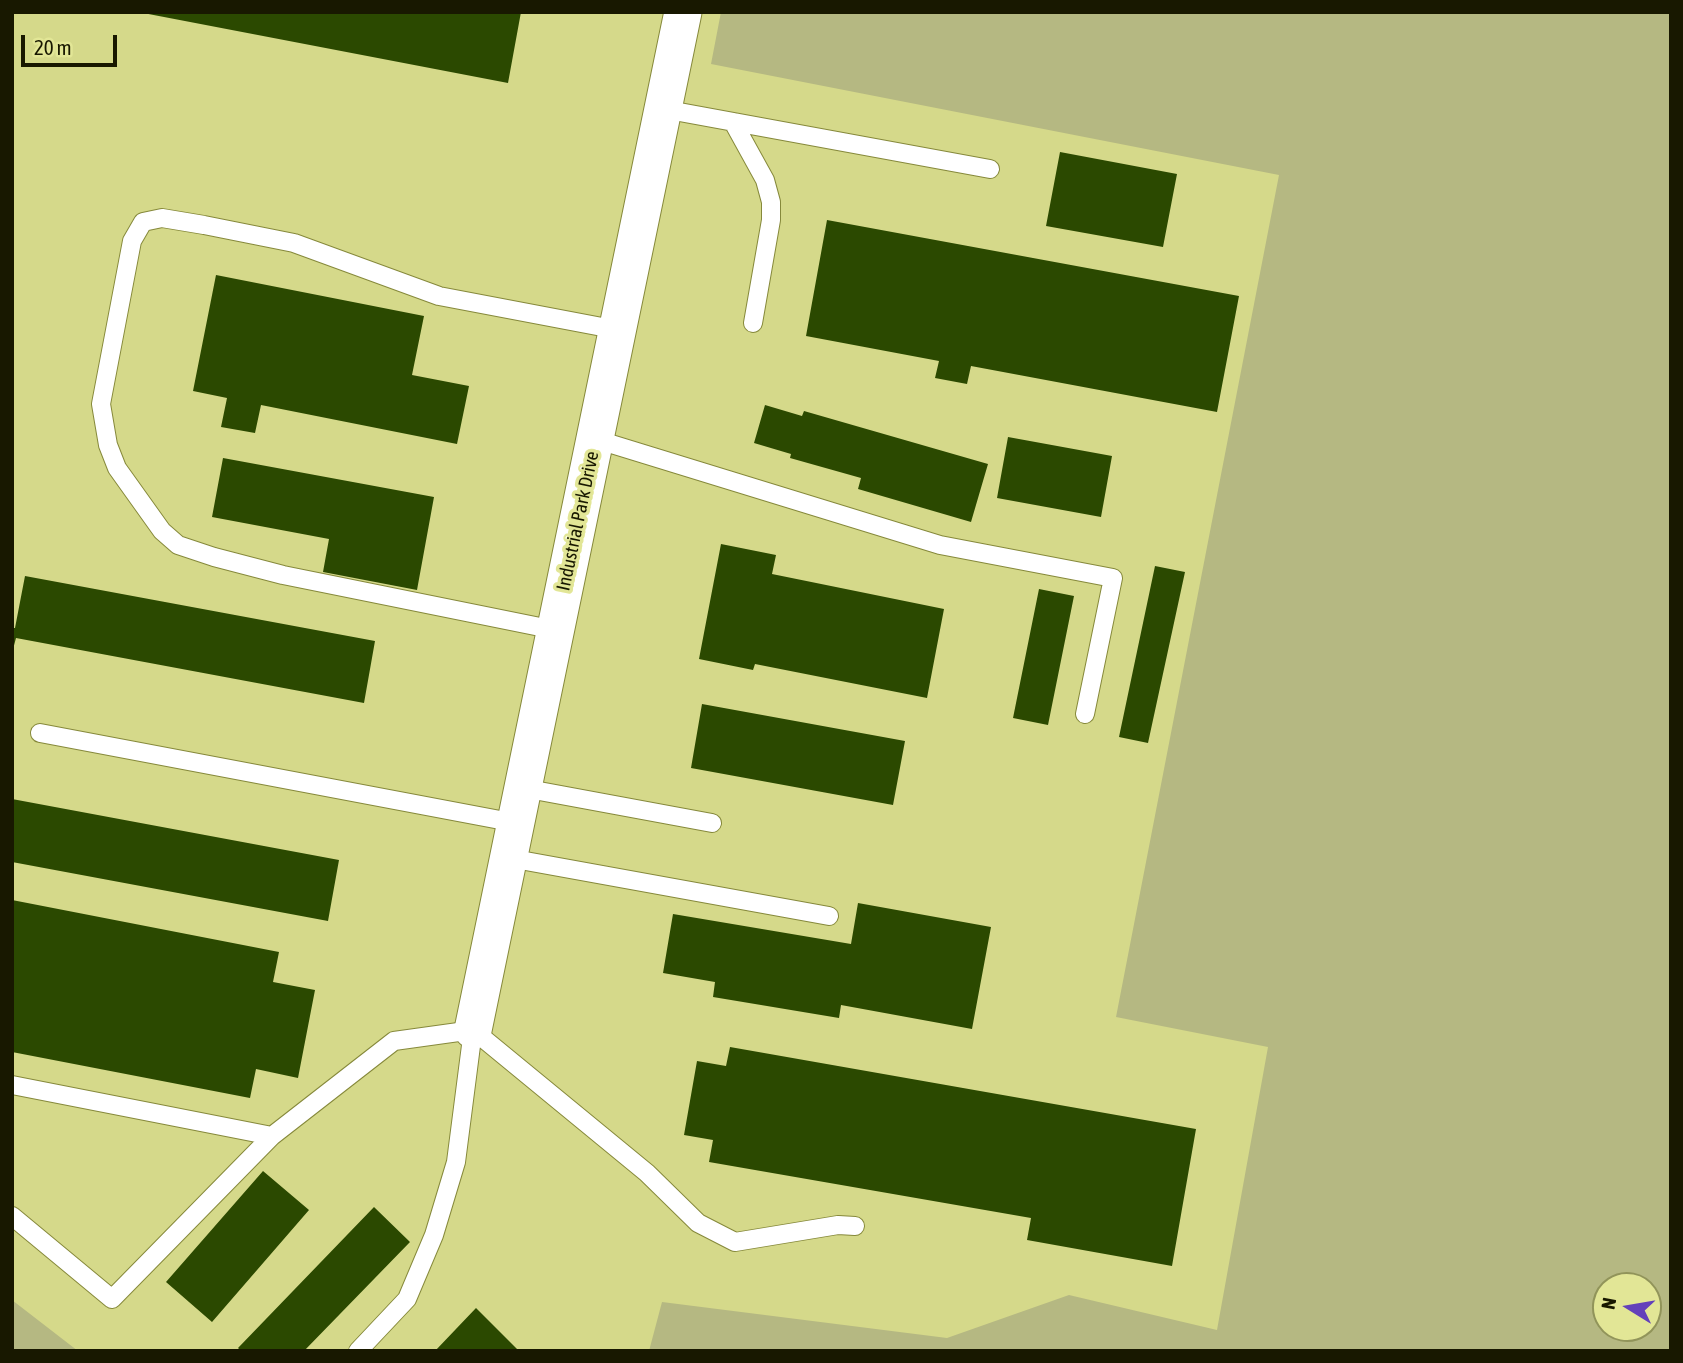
<!DOCTYPE html>
<style>
body{margin:0}
#map{position:relative;width:1683px;height:1363px;overflow:hidden;background:#d5d98a;font-family:"Asap Condensed",sans-serif}
canvas{display:block}
.frame{position:absolute;inset:0;border:14px solid #181800;pointer-events:none}
.north{position:absolute;left:1592px;top:1272px;width:70px;height:70px;box-sizing:border-box;background:#e2e696;border:2px solid #91945a;border-radius:50%;rotate:281deg;font-size:19px;font-weight:700;line-height:28px;text-align:center;color:#181800}
.north::after{content:'';display:block;margin:auto;width:24px;height:32px;background:#6341ba;clip-path:polygon(50% 0,100% 100%,50% 72%,0 100%)}
.scale{position:absolute;left:21px;top:35px;width:96px;height:32px;box-sizing:border-box;border:4px solid #181800;border-top:0;padding-left:9px;font-size:21px;line-height:24px;white-space:nowrap;color:#181800;-webkit-text-stroke:5px #e2e696;paint-order:stroke}
</style>
<div id="map">
<canvas width="1683" height="1363"></canvas>
<div class="frame"></div>
<div class="north">N</div>
<div class="scale">20 m</div>
</div>
<script>
const g = document.querySelector('canvas').getContext('2d');
g.lineJoin = 'round';
function fill(path, color) { g.fillStyle = color; g.fill(path, 'evenodd'); }
const toPath = rows => new Path2D(rows.map(r => 'M' + r).join(''));
function strokePath(path, color, width, dash) { g.strokeStyle = color; g.lineWidth = width; g.lineCap = dash ? 'butt' : 'round'; g.setLineDash(dash || []); g.stroke(path); }
function label(font, color, halo, rows, align = 'center') {
  g.font = font + ' "Asap Condensed",sans-serif'; g.lineWidth = 7; g.setLineDash([]); g.textBaseline = 'middle'; g.strokeStyle = halo; g.fillStyle = color; for (const [text, x, y, turn = 0] of rows) {
    g.save(); g.translate(x, y); g.rotate((+turn || 0) * Math.PI / 180); g.textAlign = isNaN(turn) ? turn : align; if (halo) g.strokeText(text, 0, 0); g.fillText(text, 0, 0); g.restore();
  }
}
fill(toPath([
 [721,12,1671,12,1671,1351,649,1351,662,1302,947,1338,1069,1295,1217,1330,1268,1047,1116,1017,1279,175,711,64],
 [1606,1286,1648,1286,1648,1328,1606,1328],
 [12,1300,78,1351,12,1351]
]), '#b5b882');
fill(toPath([
 [138,12,521,12,508,83],
 [1060,152,1177,174,1163,247,1046,226],
 [827,220,1239,296,1217,412,971,366,967,384,935,378,939,361,806,336],
 [216,275,424,316,412,375,469,386,457,444,261,405,255,433,221,427,227,398,193,391],
 [765,405,802,416,804,411,988,464,971,522,858,489,861,478,790,458,791,454,754,443],
 [1008,437,1112,456,1101,517,997,498],
 [223,458,434,497,417,590,323,572,329,539,212,517],
 [721,544,776,555,772,574,944,609,927,698,755,664,753,670,699,659],
 [1155,566,1185,572,1148,743,1119,737],
 [25,576,375,641,364,703,16,638,12,653,12,628,15,628],
 [1039,589,1074,596,1048,725,1013,718],
 [702,704,905,741,893,805,691,768],
 [12,799,339,860,328,921,12,862],
 [12,900,279,952,273,982,315,990,298,1078,256,1069,250,1098,12,1052],
 [858,903,991,927,972,1029,841,1005,839,1018,713,997,715,982,663,973,673,914,851,944],
 [730,1047,1196,1129,1172,1266,1027,1240,1031,1218,709,1162,713,1140,684,1135,697,1061,726,1066],
 [263,1171,309,1210,212,1322,166,1282],
 [374,1207,410,1242,304,1351,241,1351,238,1348],
 [476,1308,519,1351,435,1351]
]), '#2b4900');
const service = toPath([
 [663,109,990,169],
 [733,122,765,180,771,202,771,220,753,323],
 [595,439,940,545,1113,578,1085,714],
 [555,630,283,575,214,557,178,545,162,531,117,468,108,445,101,404,132,241,143,222,162,218,204,225,294,243,439,296,618,330],
 [40,733,516,823],
 [523,788,712,823],
 [509,858,829,916],
 [12,1085,272,1136],
 [12,1216,112,1299,272,1136,394,1041,473,1030,647,1173,698,1223,735,1242,838,1225,855,1226],
 [358,1351,407,1299,434,1235,456,1162,473,1030]
]);
const minor = toPath([
 [473,1030,683,12]
]);
strokePath(service, '#86893b', 20);
strokePath(minor, '#86893b', 39);
strokePath(service, '#fff', 18);
strokePath(minor, '#fff', 37);
label('19px', '#181800', '#e2e696', [
 ["Industrial Park Drive",578,521,-78]
]);
</script>
